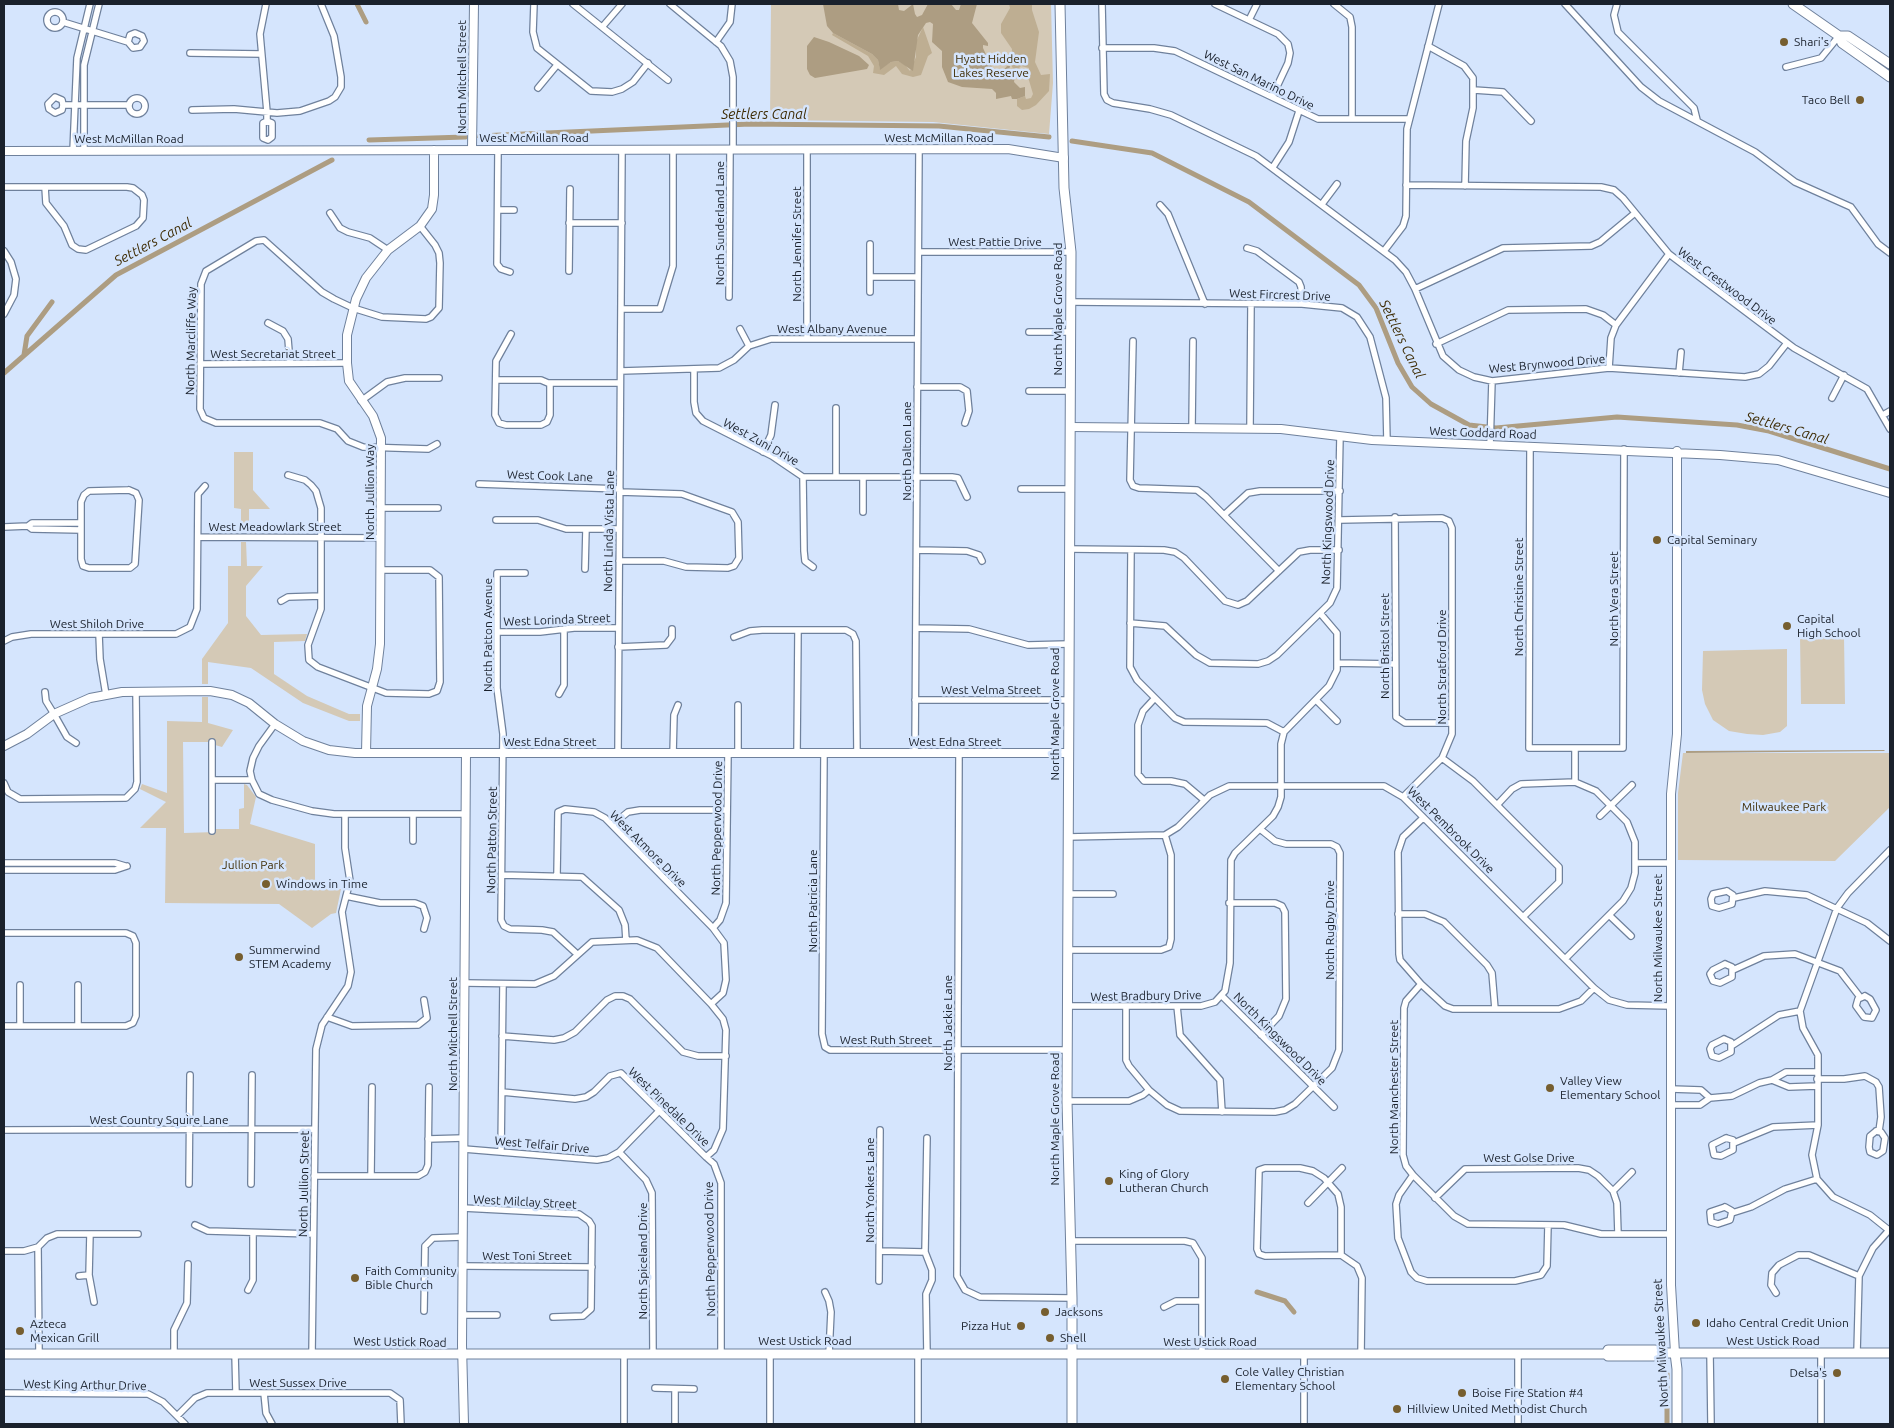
<!DOCTYPE html>
<style>
body{margin:0}
#map{position:relative;width:1894px;height:1428px;overflow:hidden;background:#d5e5fd;font-family:Ubuntu,sans-serif}
canvas{display:block}
.frame{position:absolute;inset:0;border:5px solid #1a212c;pointer-events:none}
</style>
<div id="map">
<canvas width="1894" height="1428"></canvas>
<div class="frame"></div>
</div>
<script>
const g = document.querySelector('canvas').getContext('2d');
g.lineJoin = 'round';
function fill(path, color) { g.fillStyle = color; g.fill(path, 'evenodd'); }
const toPath = rows => new Path2D(rows.map(r => 'M' + r).join(''));
function strokePath(path, color, width, dash) { g.strokeStyle = color; g.lineWidth = width; g.lineCap = dash ? 'butt' : 'round'; g.setLineDash(dash || []); g.stroke(path); }
function label(font, color, halo, rows, align = 'center') {
  g.font = font + ' Ubuntu,sans-serif'; g.lineWidth = 5; g.setLineDash([]); g.textBaseline = 'middle'; g.strokeStyle = halo; g.fillStyle = color; for (const [text, x, y, turn = 0] of rows) {
    g.save(); g.translate(x, y); g.rotate((+turn || 0) * Math.PI / 180); g.textAlign = isNaN(turn) ? turn : align; if (halo) g.strokeText(text, 0, 0); g.fillText(text, 0, 0); g.restore();
  }
}
fill(toPath([
 [771,4,1051,4,1053,83,1049,134,933,122,770,120],
 [234,452,253,452,253,490,270,509,249,509,249,532,241,532,241,509,234,508],
 [241,542,246,542,247,566,263,566,246,586,246,616,261,635,307,634,305,641,274,642,274,674,307,696,349,714,360,714,360,721,349,721,303,703,251,668,208,662,208,684,202,684,202,659,228,623,228,566,241,566],
 [1800,636,1844,636,1845,704,1801,704],
 [1787,649,1787,726,1780,732,1763,735,1747,734,1729,731,1713,720,1705,704,1702,690,1703,651],
 [202,697,208,697,208,723,233,730,222,747,215,745,215,742,183,742,184,833,216,832,216,829,239,829,239,809,244,808,244,784,247,785,256,797,250,824,315,844,315,889,341,889,336,913,331,914,312,928,279,904,165,903,166,828,140,828,166,802,140,789,142,784,167,793,167,721,202,722],
 [1683,753,1890,753,1890,807,1835,861,1678,860,1678,793]
]), '#d4c9b6');
fill(toPath([
 [1009,4,1032,4,1032,10,1039,32,1035,62,1041,75,1050,74,1049,91,1036,105,1029,109,1022,110,1017,106,1017,99,1025,96,1026,99,1031,98,1033,94,1028,77,1029,68,1021,66,1017,70,1014,70,1011,65,1012,49,1001,33,1001,24,1010,8],
 [923,27,932,53,928,56,921,75,913,77,902,74,896,66,884,75,873,73,874,66,868,56,832,35,833,33,872,54,878,60,880,69,891,62,898,61,905,65,910,71,916,57,916,42]
]), '#beae92');
fill(toPath([
 [823,4,898,4,899,10,904,11,913,4,915,14,917,17,922,15,928,4,951,4,956,10,959,10,961,4,977,4,972,23,988,43,988,46,983,45,983,48,995,74,1000,75,1007,66,1010,66,1007,77,1015,76,1014,82,1020,88,1025,87,1025,96,1017,99,1012,99,1011,96,996,99,996,93,992,89,962,87,948,82,942,67,942,51,932,42,933,24,930,22,926,23,918,35,913,71,898,61,891,62,880,70,878,60,872,54,833,33,827,26],
 [814,37,829,42,859,56,869,65,867,69,815,78,810,75,807,69,807,46],
 [1884,750,1885,751,1686,753,1686,751]
]), '#ad9d82');
strokePath(toPath([
 [357,4,366,22],
 [479,136,750,124,939,126,1049,137],
 [369,140,465,137],
 [1072,141,1152,153,1249,202,1359,285,1376,308,1398,363,1412,387,1431,404,1469,425,1496,428,1617,417,1737,425,1769,431,1890,469],
 [24,355,27,336,52,302],
 [4,373,116,275,332,160],
 [1257,1292,1285,1301,1294,1312],
 [1667,1374,1667,1378],
 [1667,1387,1667,1424]
]), '#ad9d82', 5);
const minor = toPath([
 [266,4,260,34,267,112,267,121,263,123,263,138,268,140,272,137,272,123,267,121],
 [534,4,533,32,537,48,591,91,612,92,622,89,633,82,648,63],
 [573,4,668,80],
 [670,4,721,46,730,61,733,77,733,149],
 [1102,4,1104,94,1107,100,1113,103,1150,109,1171,115,1256,156,1395,260,1406,272,1415,289,1443,356,1459,370,1474,377,1492,381,1609,368,1745,377,1759,374,1769,366,1787,343],
 [1215,4,1278,34,1288,44,1290,53,1288,63,1272,97],
 [1334,4,1350,17,1352,27,1352,119],
 [1565,4,1641,87,1659,101,1755,152,1795,182,1851,207,1878,244,1890,253],
 [1617,4,1614,15,1618,32,1694,108,1697,120],
 '47 20a8 8 0 1 1 16 0a8 8 0 1 1-16 0Z',
 [1249,20,1257,4],
 [63,22,128,42,133,48,140,47,144,41,142,36,135,33,130,35,128,42],
 [603,26,622,4],
 [716,42,730,22,732,4],
 [1428,46,1464,66,1473,78,1473,108,1466,141,1465,186],
 [1102,48,1154,48,1175,51,1318,119,1409,119],
 [190,53,261,54],
 [1786,67,1821,58,1839,36],
 [538,88,557,65],
 [1474,90,1503,92,1531,121],
 '129 106a8 8 0 1 1 16 0a8 8 0 1 1-16 0Z',
 [63,105,62,100,55,97,48,104,49,109,55,113,62,110,63,105,129,105],
 [192,110,234,109,277,113,300,111,329,101,335,97,341,87,341,77,334,36,321,4],
 [498,150,497,264,501,269,510,272],
 [73,151,77,58,90,4],
 [84,151,84,65,99,4],
 [1273,167,1289,142,1299,111],
 [1406,185,1601,187,1614,190,1623,198,1669,254,1794,348,1867,389,1890,429],
 [4,187,127,187,133,188,142,195,144,200,143,218,136,226,86,250,78,249,72,245,64,226,46,203,45,187],
 [1322,204,1337,184],
 [1160,205,1168,214,1205,304],
 [498,210,514,210],
 [330,213,340,228,348,232,370,238,388,250],
 [569,223,622,223],
 [420,226,435,245,439,253,440,263,439,308,431,317,426,319,382,317,353,308,334,299,322,292,264,240,256,241,206,271,201,284,200,409,204,418,216,423,320,423,337,429,348,441,363,447,428,449,437,444],
 [1247,248,1257,251,1299,282,1301,287,1302,304],
 [4,251,11,262,16,279,14,295,4,314],
 [1384,251,1403,226,1406,216,1407,129,1439,4],
 [919,252,1071,252],
 [569,271,570,189],
 [870,277,918,277],
 [1415,289,1503,248,1591,246,1600,242,1635,213],
 [870,292,870,244],
 [729,297,730,149],
 [1071,302,1302,304,1342,308,1357,317,1370,337,1386,398,1387,441],
 [621,309,660,309,673,266,673,149],
 [268,323,283,331,288,339,290,363],
 [740,329,749,346],
 [1029,332,1071,332],
 [511,334,496,361,495,415,499,423,506,425,541,425,547,422,550,415,550,383],
 [807,339,807,149],
 [1133,341,1130,480,1133,486,1139,488,1197,490,1206,497,1279,571],
 [1436,344,1508,310,1586,309,1603,315,1616,325],
 [200,364,347,363],
 [1609,368,1611,338,1616,325,1669,254],
 [621,371,719,368,734,360,749,346,771,339,917,339],
 [694,371,694,402,696,413,703,421,772,456,803,477,952,477,958,478,967,497],
 [1679,373,1681,352],
 [496,380,541,380,548,383,620,383],
 [917,387,960,387,967,391,969,411,965,423],
 [1029,391,1070,391],
 [1832,398,1844,375],
 [361,401,387,382,405,378,439,378],
 [1883,415,1890,411],
 [1192,428,1193,341],
 [1250,428,1251,304],
 [1490,446,1492,381],
 [1530,447,1529,748,1623,748,1624,449],
 [763,452,771,435,775,405],
 [288,475,305,480,311,485,316,491,321,508,321,609,308,645,309,660,318,667,386,693,429,694,437,691,440,682,439,577,430,570,380,570],
 [803,477,804,551,805,561,813,567],
 [836,477,836,408],
 [479,484,620,489],
 [1021,489,1069,489],
 [129,490,136,493,139,500,135,564,130,568,89,568,83,566,81,559,81,502,84,495,89,491,129,490],
 [381,508,438,508],
 [863,512,863,477],
 [1224,515,1248,493,1260,491,1340,491],
 [1395,517,1396,717,1405,723,1452,723],
 [496,520,538,520,566,529,619,529],
 [1340,520,1442,518,1449,521,1452,528,1452,734,1442,758,1403,797],
 [4,527,28,526],
 [81,530,32,529,28,526,32,523,81,523],
 [198,537,381,538],
 [1069,549,1164,550,1175,552,1184,558,1225,601,1238,605,1247,601,1299,552,1310,550,1339,550],
 [917,550,967,551,979,555,982,561],
 [1131,550,1130,667,1137,680,1155,698,1143,711,1138,725,1138,774,1144,781,1171,781,1185,784,1204,800],
 [619,561,664,561,686,567,728,568,734,566,739,558,738,522,732,512,682,494,620,492],
 [585,569,586,529],
 [525,573,497,573,497,688,503,734,501,920,504,926,510,929,542,930,553,932,577,954],
 [281,601,288,597,321,596],
 [1130,623,1165,626,1196,655,1210,663,1258,664,1268,661,1277,655,1330,603,1337,588,1340,436],
 [916,628,969,629,1028,645,1068,644],
 [497,632,540,632,574,628,618,628],
 [99,634,100,659,106,695],
 [734,637,750,631,762,630,846,630,853,634,856,641,857,754],
 [4,641,12,637,31,634,176,634,190,627,197,609,198,494,205,486],
 [618,647,666,645,672,637,672,629],
 [1337,663,1394,664],
 [45,692,46,701,54,714,67,737,76,743],
 [559,694,564,685,564,629],
 [1155,698,1175,718,1184,722,1267,723,1284,732],
 [915,700,1067,700],
 [1316,700,1337,721],
 [738,753,738,705],
 [797,753,798,630],
 [824,753,822,1034,825,1047,830,1050,1067,1050],
 [915,753,919,149],
 [959,753,957,1276,965,1290,980,1297,1072,1298],
 [618,754,622,149],
 [673,754,674,715,678,705],
 [1442,758,1473,781,1559,867,1559,882,1523,917],
 [212,780,252,780,259,794,272,800,312,811,334,814,466,814],
 [252,780,250,771,253,758,259,746,275,724],
 [1575,782,1575,748],
 [4,783,8,792,20,799,126,798,135,789,137,782,136,692],
 [1497,805,1512,789,1521,784,1575,782,1596,791,1627,822,1635,842,1635,873,1631,888,1623,901,1565,959],
 [1600,816,1632,785],
 [1423,818,1403,837,1398,852,1399,954,1400,960,1421,984,1445,1006,1453,1009,1559,1009,1581,1001,1594,988],
 [612,825,628,812,640,810,727,810],
 [212,831,212,742],
 [1067,837,1165,835,1178,827,1210,795,1229,786,1384,786,1403,797,1594,988,1609,1000,1627,1005,1671,1006],
 [413,841,413,814],
 [1890,850,1848,893,1837,908,1800,1011,1803,1028,1818,1055,1818,1125,1812,1155,1817,1179,1833,1197,1870,1215,1890,1231],
 [4,863,115,863,125,866],
 [1635,863,1671,863],
 [4,870,115,870,127,866],
 [502,875,582,877,619,910,625,925,626,940],
 [557,875,558,812,565,809,594,812,605,818,713,928],
 [1727,891,1733,895,1732,904,1719,908,1712,906,1711,899,1713,894,1727,891],
 [1067,894,1113,894],
 [346,896,380,903,415,903,423,906,427,918,424,929],
 [1734,898,1765,891,1807,895,1867,923,1890,941],
 [1229,903,1275,903,1282,906,1285,912,1286,999,1279,1016,1261,1035],
 [1398,914,1425,914,1444,922,1487,965,1492,973,1495,1009],
 [1609,915,1631,936],
 [4,933,126,933,133,936,136,943,136,1016,133,1023,126,1026,4,1026],
 [1067,950,1161,950,1169,947,1171,939,1171,855,1165,835],
 [1725,964,1732,967,1732,977,1720,983,1713,981,1710,974,1713,970,1725,964],
 [1733,970,1764,956,1795,954,1840,971,1860,997],
 [465,983,535,984,554,976,592,942,637,940,657,948,711,1004],
 [1421,984,1406,1001,1404,1008,1403,1155,1406,1166,1413,1175,1399,1195,1396,1204,1398,1238,1411,1272,1417,1278,1427,1281,1515,1281,1541,1275,1547,1266,1548,1225],
 [1222,996,1334,1107],
 [1865,996,1870,999,1876,1010,1872,1018,1864,1017,1856,1006,1858,999,1865,996],
 [1067,1006,1201,1006,1215,1002,1225,991,1230,963,1231,860,1235,853,1273,816,1278,807,1281,797,1281,744,1284,732,1329,686,1337,670,1337,633,1320,613],
 [1177,1006,1180,1035,1220,1080,1222,1112],
 [1126,1007,1126,1060,1129,1066,1149,1090],
 [327,1017,352,1026,418,1025,427,1018,424,1000],
 [20,1026,20,985],
 [78,1026,78,985],
 [502,1036,554,1040,564,1038,575,1032,607,1000,615,996,623,996,630,999,683,1052,698,1056,726,1056],
 [1724,1039,1731,1042,1731,1052,1719,1058,1712,1056,1710,1049,1712,1045,1724,1039],
 [1733,1045,1779,1015,1800,1011],
 [1817,1079,1844,1079,1865,1076,1876,1082,1879,1087,1881,1117,1879,1131],
 [1817,1086,1789,1087,1772,1080,1786,1072,1817,1072],
 [502,1092,575,1099,586,1097,594,1092,610,1076,621,1073,706,1157],
 [1710,1098,1732,1096,1759,1083,1772,1080],
 [1067,1101,1129,1101,1143,1095,1149,1090,1167,1105,1180,1111,1275,1112,1285,1110,1295,1104,1332,1068,1339,1050,1340,853,1337,847,1331,844,1286,844,1275,841,1260,829],
 [1671,1105,1700,1105,1710,1098,1701,1090,1671,1089],
 [4,1130,314,1129],
 [1876,1131,1881,1132,1885,1138,1883,1151,1877,1155,1870,1152,1869,1147,1870,1136,1876,1131],
 [927,1138,925,1252,932,1270,932,1280,926,1294,927,1354],
 [1726,1138,1733,1140,1733,1150,1721,1156,1714,1155,1712,1145,1726,1138],
 [428,1139,464,1138],
 [1734,1143,1773,1127,1818,1125],
 [464,1149,597,1160,608,1158,619,1152,660,1110],
 [501,1152,503,984],
 [619,1152,646,1180,652,1193,653,1354],
 [1413,1175,1454,1216,1468,1224,1564,1225,1601,1234,1670,1234],
 [314,1176,418,1176,425,1172,428,1165,429,1087],
 [371,1176,372,1087],
 [189,1184,190,1075],
 [251,1184,252,1075],
 [1613,1191,1632,1172],
 [1435,1198,1465,1169,1578,1168,1589,1170,1598,1176,1613,1191,1617,1203,1618,1234],
 [1308,1203,1342,1168],
 [1725,1207,1732,1211,1730,1220,1718,1224,1711,1222,1710,1212,1725,1207],
 [463,1208,579,1214,589,1221,592,1226,591,1309,583,1316,553,1317],
 [1732,1213,1751,1207,1785,1189,1817,1179],
 [195,1225,208,1231,313,1234],
 [90,1234,89,1275,94,1302],
 [1070,1241,1185,1241,1193,1243,1202,1258,1202,1354],
 [38,1247,39,1354],
 [4,1251,24,1251,38,1247,47,1238,57,1234,138,1234],
 [880,1251,925,1252],
 [1341,1255,1265,1256,1259,1254,1257,1249,1259,1170,1265,1168,1300,1168,1313,1171,1324,1178,1338,1194,1341,1207,1341,1255,1357,1266,1362,1278,1361,1354],
 [463,1266,592,1267],
 [79,1276,89,1275],
 [879,1281,880,1130],
 [248,1290,253,1280,253,1233],
 [825,1292,829,1301,831,1312,829,1354],
 [1776,1293,1771,1285,1772,1273,1779,1265,1798,1255,1809,1255,1859,1276],
 [1164,1307,1176,1301,1202,1301],
 [424,1311,425,1246,433,1238,463,1237],
 [462,1315,497,1315],
 [1710,1353,1711,1424],
 [1821,1353,1821,1424],
 [1857,1353,1859,1276,1873,1248,1890,1229],
 [174,1354,174,1330,187,1303,188,1264],
 [235,1354,236,1393],
 [312,1354,316,1049,322,1025,348,986,351,972,342,912,350,881,345,848,345,814],
 [624,1354,624,1424],
 [721,1354,721,1183,714,1164,706,1157,714,1150,723,1129,726,1030,723,1019,711,1004,723,993,726,980,724,943,713,928,720,920,726,903,728,753],
 [770,1354,770,1424],
 [918,1354,918,1424],
 [1304,1354,1304,1424],
 [1518,1354,1518,1424],
 [655,1388,694,1389],
 [675,1389,675,1424],
 [4,1393,148,1394,163,1402,185,1424],
 [264,1393,266,1413,272,1424],
 [177,1416,195,1398,207,1393,390,1393,400,1400,401,1424]
]);
const tertiary = toPath([
 [472,149,474,4],
 [4,151,1008,149,1064,158],
 [1070,427,1281,429,1372,440,1720,455,1778,460,1890,493],
 [4,746,27,734,54,714,90,698,122,692,210,691,232,695,249,703,275,724,303,741,329,750,355,753,1067,753],
 [366,753,367,706,377,669,380,644,381,438,373,416,349,381,347,363,347,335,356,299,366,278,388,250,420,226,432,209,434,195,434,150],
 [1675,1353,1671,1285,1671,794,1677,734,1677,451],
 [464,1424,462,1345,466,753]
]);
const secondary = toPath([
 [1060,4,1064,188,1071,252,1067,1101,1072,1298,1072,1424],
 [1675,1353,1677,1369,1677,1424],
 [4,1354,1606,1354,1608,1356,1654,1356,1656,1353,1890,1353],
 [1606,1354,1608,1350,1655,1350,1656,1353]
]);
const primary = toPath([
 [1793,4,1839,36,1848,36,1890,64],
 [1839,36,1842,43,1890,77]
]);
strokePath(minor, '#6f819c', 8);
strokePath(tertiary, '#6f819c', 10);
strokePath(secondary, '#6f819c', 11);
strokePath(primary, '#6f819c', 11);
strokePath(minor, '#fff', 5.5);
strokePath(tertiary, '#fff', 8);
strokePath(secondary, '#fff', 9);
strokePath(primary, '#fff', 9);
for (const [x, y, r, color] of [
 [1784,42,5,"#765e2f"],
 [1860,100,5,"#765e2f"],
 [1657,540,5,"#765e2f"],
 [1787,626,5,"#765e2f"],
 [266,884,5,"#765e2f"],
 [239,957,5,"#765e2f"],
 [1550,1088,5,"#765e2f"],
 [1109,1181,5,"#765e2f"],
 [355,1278,5,"#765e2f"],
 [1045,1312,5,"#765e2f"],
 [1696,1323,5,"#765e2f"],
 [1021,1326,5,"#765e2f"],
 [20,1331,5,"#765e2f"],
 [1050,1338,5,"#765e2f"],
 [1837,1373,5,"#765e2f"],
 [1225,1379,5,"#765e2f"],
 [1462,1393,5,"#765e2f"],
 [1397,1409,5,"#765e2f"]
]) { const dot = new Path2D(); dot.arc(x, y, r, 0, 2 * Math.PI); g.fillStyle = color; g.fill(dot); strokePath(dot, '#d5e5fd', 2); }
label('12px', '#1a212c', '#d5e5fd', [
 ["Shari's",1794,42],
 ["Taco Bell",1850,100,"right"],
 ["Capital Seminary",1667,540],
 ["Capital",1797,619],
 ["High School",1797,633],
 ["Windows in Time",276,884],
 ["Summerwind",249,950],
 ["STEM Academy",249,964],
 ["Valley View",1560,1081],
 ["Elementary School",1560,1095],
 ["King of Glory",1119,1174],
 ["Lutheran Church",1119,1188],
 ["Faith Community",365,1271],
 ["Bible Church",365,1285],
 ["Jacksons",1055,1312],
 ["Idaho Central Credit Union",1706,1323],
 ["Azteca",30,1324],
 ["Mexican Grill",30,1338],
 ["Pizza Hut",1011,1326,"right"],
 ["Shell",1060,1338],
 ["Cole Valley Christian",1235,1372],
 ["Elementary School",1235,1386],
 ["Delsa's",1827,1373,"right"],
 ["Boise Fire Station #4",1472,1393],
 ["Hillview United Methodist Church",1407,1409]
], 'left');
label('12px', '#423009', '#d5e5fd', [
 ["Hyatt Hidden",991,59],
 ["Lakes Reserve",991,73],
 ["Milwaukee Park",1784,807],
 ["Jullion Park",253,865]
]);
label('12px', '#1a212c', '#d5e5fd', [
 ["North Mitchell Street",462,77,-90],
 ["West San Marino Drive",1259,80,26],
 ["West McMillan Road",534,138],
 ["West McMillan Road",939,138],
 ["West McMillan Road",129,139],
 ["North Sunderland Lane",720,223,-90],
 ["West Pattie Drive",995,242],
 ["North Jennifer Street",797,244,-90],
 ["West Crestwood Drive",1727,286,37],
 ["West Fircrest Drive",1280,295,2],
 ["North Maple Grove Road",1058,309,-90],
 ["West Albany Avenue",832,329],
 ["North Marcliffe Way",191,341,-89],
 ["West Secretariat Street",273,354],
 ["West Brynwood Drive",1547,364,-5],
 ["West Goddard Road",1483,433,2],
 ["West Zuni Drive",761,442,29],
 ["North Dalton Lane",907,451,-90],
 ["West Cook Lane",550,476,2],
 ["North Jullion Way",370,492,-90],
 ["North Kingswood Drive",1328,522,-88],
 ["West Meadowlark Street",275,527],
 ["North Linda Vista Lane",609,531,-89],
 ["North Christine Street",1519,597,-90],
 ["North Vera Street",1614,599,-90],
 ["West Lorinda Street",557,620,-2],
 ["West Shiloh Drive",97,624],
 ["North Patton Avenue",488,635,-90],
 ["North Bristol Street",1385,646,-90],
 ["North Stratford Drive",1442,667,-90],
 ["West Velma Street",991,690],
 ["North Maple Grove Road",1055,714,-90],
 ["West Edna Street",550,742],
 ["West Edna Street",955,742],
 ["North Pepperwood Drive",717,828,-89],
 ["West Pembrook Drive",1451,830,45],
 ["North Patton Street",492,840,-89],
 ["West Atmore Drive",648,849,45],
 ["North Patricia Lane",813,901,-90],
 ["North Rugby Drive",1330,930,-90],
 ["North Milwaukee Street",1658,938,-90],
 ["West Bradbury Drive",1146,996,-1],
 ["North Jackie Lane",948,1023,-90],
 ["North Mitchell Street",453,1034,-90],
 ["North Kingswood Drive",1280,1039,45],
 ["West Ruth Street",886,1040],
 ["North Manchester Street",1394,1087,-90],
 ["West Pinedale Drive",669,1107,44],
 ["North Maple Grove Road",1055,1119,-90],
 ["West Country Squire Lane",159,1120],
 ["West Telfair Drive",542,1145,5],
 ["West Golse Drive",1529,1158],
 ["North Jullion Street",304,1184,-89],
 ["North Yonkers Lane",870,1190,-90],
 ["West Milclay Street",525,1202,3],
 ["North Pepperwood Drive",710,1249,-91],
 ["West Toni Street",527,1256],
 ["North Spiceland Drive",643,1261,-90],
 ["West Ustick Road",805,1341],
 ["West Ustick Road",1773,1341],
 ["West Ustick Road",400,1342,1],
 ["West Ustick Road",1210,1342],
 ["North Milwaukee Street",1661,1343,-93],
 ["West Sussex Drive",298,1383],
 ["West King Arthur Drive",85,1385,1]
]);
label('italic 14px', '#3f2d06', '#d5e5fd', [
 ["Settlers Canal",764,114],
 ["Settlers Canal",153,242,-28],
 ["Settlers Canal",1402,339,64],
 ["Settlers Canal",1787,428,16]
]);
</script>
